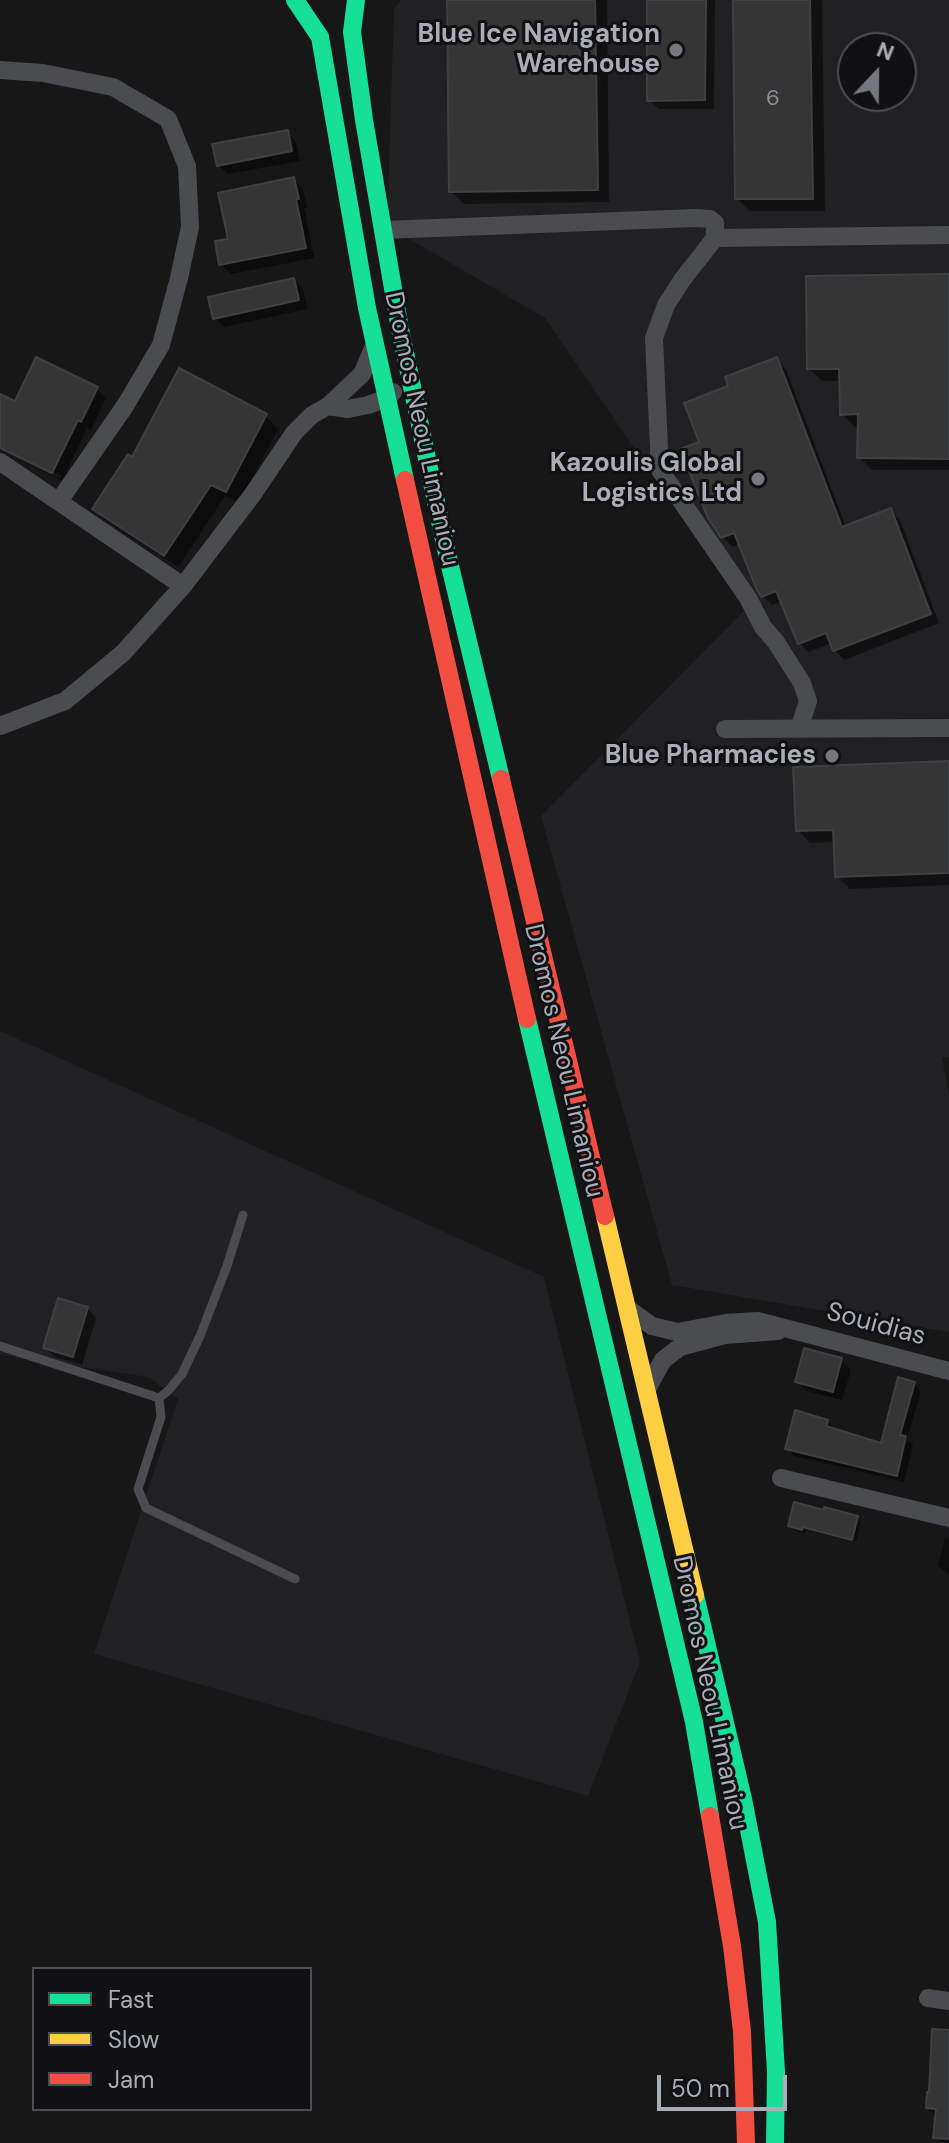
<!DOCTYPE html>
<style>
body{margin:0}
#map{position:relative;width:949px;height:2143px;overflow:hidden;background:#171717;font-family:"DM Sans",sans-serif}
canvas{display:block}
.legend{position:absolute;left:32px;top:1967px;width:280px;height:144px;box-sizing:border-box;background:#111113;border:2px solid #4d4f55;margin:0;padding:10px 14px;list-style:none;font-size:24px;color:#a8adb8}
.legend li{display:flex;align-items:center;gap:16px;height:40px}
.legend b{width:40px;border:2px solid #4d4f55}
.north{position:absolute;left:837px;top:32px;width:80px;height:80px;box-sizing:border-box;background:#111113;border:2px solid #4d4f55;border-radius:50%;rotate:22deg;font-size:22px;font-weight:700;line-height:32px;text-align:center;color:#a8adb8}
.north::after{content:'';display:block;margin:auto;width:28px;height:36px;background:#757880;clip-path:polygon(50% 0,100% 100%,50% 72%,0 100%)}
.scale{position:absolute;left:657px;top:2075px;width:130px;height:36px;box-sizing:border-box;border:4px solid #a8adb8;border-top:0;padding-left:10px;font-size:24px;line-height:28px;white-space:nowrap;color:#a8adb8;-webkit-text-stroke:6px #111113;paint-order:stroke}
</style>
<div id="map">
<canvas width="949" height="2143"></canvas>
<ul class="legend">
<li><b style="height:10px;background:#16e098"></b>Fast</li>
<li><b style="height:10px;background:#ffcf43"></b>Slow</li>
<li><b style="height:10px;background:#f24e42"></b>Jam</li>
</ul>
<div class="north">N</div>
<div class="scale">50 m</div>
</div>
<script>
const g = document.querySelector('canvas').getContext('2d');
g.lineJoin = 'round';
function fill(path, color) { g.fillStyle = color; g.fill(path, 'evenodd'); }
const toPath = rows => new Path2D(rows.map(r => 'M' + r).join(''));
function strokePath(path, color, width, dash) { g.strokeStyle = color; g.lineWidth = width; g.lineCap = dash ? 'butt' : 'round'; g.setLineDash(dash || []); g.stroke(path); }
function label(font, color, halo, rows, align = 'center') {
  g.font = font + ' "DM Sans",sans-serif'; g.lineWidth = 6; g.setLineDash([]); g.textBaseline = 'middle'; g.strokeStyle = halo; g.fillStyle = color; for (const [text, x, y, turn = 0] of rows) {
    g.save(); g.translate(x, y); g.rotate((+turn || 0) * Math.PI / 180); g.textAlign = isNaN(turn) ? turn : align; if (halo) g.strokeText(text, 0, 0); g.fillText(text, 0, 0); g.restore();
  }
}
fill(toPath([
 [401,0,949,0,949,1057,942,1058,949,1096,949,1332,672,1285,541,816,745,610,545,318,387,226,394,10],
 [853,48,901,48,901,96,853,96],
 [0,1031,544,1277,640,1662,588,1796,94,1654,178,1399,148,1377,0,1355]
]), '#212123');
fill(toPath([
 [449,0,607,0,609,202,464,204,451,191],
 [649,0,715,0,714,109,659,109,649,100],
 [735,0,822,0,825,211,750,211,737,199],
 [287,132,296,142,300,161,228,174,218,165],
 [294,179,303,189,307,208,304,208,314,258,231,274,221,264,231,240],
 [949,276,949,470,872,470,859,457,860,427,855,427,842,414,842,381,822,381,809,368],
 [294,280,303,289,308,309,224,327,215,318],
 [776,359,786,369,846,527,890,510,900,520,939,623,844,660,835,650,832,643,809,652,799,643,782,601,772,605,763,596,741,543,733,547,723,537,702,443,731,387],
 [97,389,106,398,91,430,87,428,62,481,0,451,60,479,62,476,0,445,0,403,16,404],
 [265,416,278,429,239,503,225,496,178,567,107,521,94,509],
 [949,763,949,885,850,889,837,876,836,842,810,843,798,830],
 [87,1308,96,1318,82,1365,55,1357,45,1348],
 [841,1360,851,1370,842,1400,807,1391,797,1381],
 [914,1384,921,1391,907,1440,913,1445,904,1482,794,1456,787,1448,827,1421,829,1423,825,1423,826,1436,829,1423,835,1429,883,1445],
 [857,1518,861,1521,856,1542,806,1530,805,1533,794,1530,790,1526],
 [945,1538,949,1539,949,1574,938,1566],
 [949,2032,949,2143,941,2142,936,2137,937,2113,933,2113,928,2108]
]), '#0007');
const building = toPath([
 [447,0,595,0,598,190,449,192,447,0],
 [647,0,706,0,705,100,647,101,647,0],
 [733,0,810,0,813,199,735,199,733,0],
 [288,130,292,151,217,166,212,144,288,130],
 [294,177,299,199,296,199,306,248,219,265,215,241,228,239,218,193,294,177],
 [949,274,949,459,857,458,858,414,840,415,839,369,807,369,806,276,949,274],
 [294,278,299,300,213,319,208,297,294,278],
 [36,357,98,387,81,422,78,420,52,473,0,448,0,394,15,401,36,357],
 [777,357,842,527,891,508,931,614,833,651,826,633,798,644,776,591,761,597,756,588,734,533,721,538,708,518,680,449,699,442,684,403,728,386,725,377,777,357],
 [179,368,267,414,226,492,211,485,164,556,92,509,128,454,132,457,179,368],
 [949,761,949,873,835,877,833,830,796,831,793,767,949,761],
 [58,1298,88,1307,73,1357,43,1348,58,1298],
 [804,1348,842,1358,833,1392,795,1382,804,1348],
 [898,1377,915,1382,900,1435,906,1436,897,1476,785,1449,795,1410,828,1420,826,1426,881,1443,898,1377],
 [794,1502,824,1510,824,1507,858,1516,852,1540,802,1527,802,1530,788,1526,794,1502],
 [932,2029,949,2030,949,2139,933,2138,936,2109,926,2108,927,2092,929,2092,932,2029]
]);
fill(building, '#353536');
strokePath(building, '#3f4043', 2);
strokePath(toPath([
 [0,1346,159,1398],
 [159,1398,161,1417,138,1489,146,1508,295,1579],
 [159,1398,168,1391,182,1374,200,1336,227,1266,243,1215]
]), '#4b4c50', 9);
strokePath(toPath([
 [0,70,43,73,113,87,168,119,187,166,190,227,179,278,161,345,125,406,59,501],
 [383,230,695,218,710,219,715,223,715,238,682,280,666,305,654,338,660,470,748,598,763,627,776,642,802,683,808,701,799,729],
 [715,238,949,235],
 [328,406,348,409,368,405,387,398,393,392],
 [0,462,183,586],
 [0,726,65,701,123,653,183,586,253,494,294,433,312,415,328,406,362,374,374,346],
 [725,729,949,728],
 [627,1308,652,1326,677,1332,726,1323,758,1321,949,1371],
 [647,1389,663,1360,680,1347,725,1335,778,1331],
 [781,1478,949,1518],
 [928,1998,949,2001]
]), '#4b4c50', 18);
strokePath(toPath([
 [295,0,320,37,367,308,405,480],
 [356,0,352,32,364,120,400,329,445,545,501,779],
 [527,1019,694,1722,710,1816],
 [695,1595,743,1799,767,1922,776,2072,775,2143]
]), '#16e098', 18);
strokePath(toPath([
 [605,1216,695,1595]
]), '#ffcf43', 18);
strokePath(toPath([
 [405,480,527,1019],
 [501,779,605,1216],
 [710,1816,732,1946,742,2031,746,2143]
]), '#f24e42', 18);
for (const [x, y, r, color] of [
 [676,50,8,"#757880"],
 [758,479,8,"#757880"],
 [832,756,8,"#757880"]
]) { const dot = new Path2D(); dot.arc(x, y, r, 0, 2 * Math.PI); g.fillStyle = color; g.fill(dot); strokePath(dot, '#111113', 3); }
label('22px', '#8b8f98', null, [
 ["6",773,99]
]);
label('bold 26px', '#a8adb8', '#111113', [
 ["Blue Ice Navigation",660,35],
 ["Warehouse",660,65],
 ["Kazoulis Global",742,464],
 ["Logistics Ltd",742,494],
 ["Blue Pharmacies",816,756]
], 'right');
label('26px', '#a8adb8', '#111113', [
 ["Dromos Neou Limaniou",421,429,78],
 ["Dromos Neou Limaniou",563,1061,77],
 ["Souidias",876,1325,15],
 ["Dromos Neou Limaniou",709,1693,78]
]);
</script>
